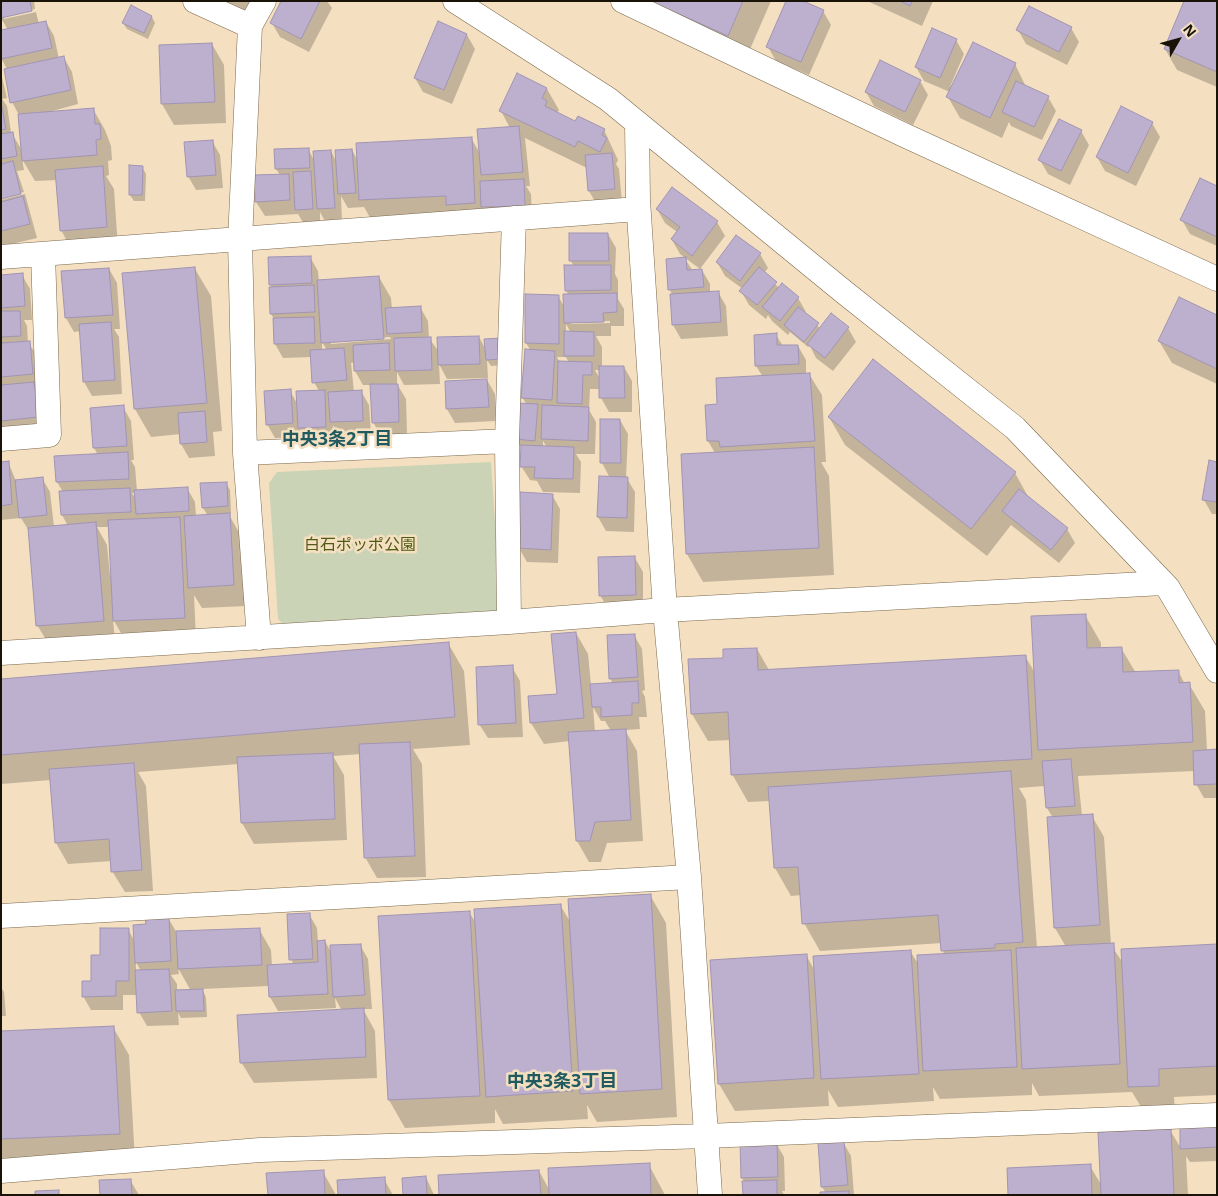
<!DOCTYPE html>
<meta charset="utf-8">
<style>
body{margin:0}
#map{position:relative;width:1218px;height:1196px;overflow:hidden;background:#f4e0c1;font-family:"Noto Sans",sans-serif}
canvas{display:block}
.frame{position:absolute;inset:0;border:2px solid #191207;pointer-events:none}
.north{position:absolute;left:1153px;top:15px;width:50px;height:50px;-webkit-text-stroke:4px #f4e0c1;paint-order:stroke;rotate:52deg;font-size:14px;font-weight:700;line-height:20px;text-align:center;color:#191207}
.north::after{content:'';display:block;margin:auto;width:18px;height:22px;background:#191207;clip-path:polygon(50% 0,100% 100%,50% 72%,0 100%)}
</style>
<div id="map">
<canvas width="1218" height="1196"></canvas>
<div class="frame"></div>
<div class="north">N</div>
</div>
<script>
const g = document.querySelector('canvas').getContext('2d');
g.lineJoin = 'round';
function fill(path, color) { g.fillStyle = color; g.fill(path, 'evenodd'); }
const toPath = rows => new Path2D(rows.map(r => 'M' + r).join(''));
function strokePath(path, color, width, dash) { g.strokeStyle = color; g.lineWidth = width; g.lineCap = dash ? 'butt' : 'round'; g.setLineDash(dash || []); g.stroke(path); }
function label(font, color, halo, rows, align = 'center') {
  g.font = font + ' "Noto Sans","Noto Sans JP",sans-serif'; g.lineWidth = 5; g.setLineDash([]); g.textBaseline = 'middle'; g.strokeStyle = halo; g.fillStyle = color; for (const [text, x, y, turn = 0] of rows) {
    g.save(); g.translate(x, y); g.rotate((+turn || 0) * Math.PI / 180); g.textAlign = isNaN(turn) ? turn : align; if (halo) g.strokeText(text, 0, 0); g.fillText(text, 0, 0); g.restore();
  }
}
fill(toPath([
 [491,462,501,612,285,626,278,619,269,483,277,472]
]), '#cbd3b6');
fill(toPath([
 [1,1,34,1,35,9,4,16,4,19,36,12,39,24,46,22,54,36,59,59,64,58,72,72,78,104,45,113,93,109,105,130,111,146,112,160,108,161,109,175,106,176,114,189,118,248,73,252,61,230,57,180,35,181,22,159,24,170,17,171,24,192,1,197,1,73,7,98,2,99,7,106,11,132,23,152,20,117,12,102,7,69,1,58,8,30,1,18],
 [198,1,266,1,254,27],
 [283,1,327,1,332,8,309,52,280,37,272,23],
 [629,1,771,1,744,63],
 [867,1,933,1,922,26],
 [1217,2,1217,87,1177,70,1165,49],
 [823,11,831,25,809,75,776,61,768,47],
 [152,17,155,23,148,39,127,29,123,23],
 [1071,28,1079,42,1067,65,1026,44,1018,30],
 [467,35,475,49,452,104,423,92,415,78],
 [956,40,964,54,950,87,1015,64,1026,87,1048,97,1056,111,1042,140,1011,126,1009,122,1002,138,960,118,948,97,950,92,924,81,916,67],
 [212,44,224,65,226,123,174,125,162,104],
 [518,75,547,89,559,110,557,113,576,122,604,130,618,160,616,164,619,169,622,203,597,205,589,191,587,168,525,138,530,186,526,186,531,194,532,219,372,221,364,207,348,208,341,196,342,222,326,223,320,212,320,223,304,224,298,214,265,216,256,202,280,175,276,169,308,149,314,160,331,151,337,163,352,150,358,161,471,138,481,155,510,128,501,111],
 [920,81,928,95,913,125,874,106,866,92],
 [1152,123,1160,137,1136,186,1105,171,1097,157],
 [1081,131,1089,145,1070,185,1048,174,1040,160],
 [212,141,220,155,223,188,196,190,188,176],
 [142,167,146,174,145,201,134,201,130,195],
 [1217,187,1217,246,1190,234,1182,220],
 [25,194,37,238,3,246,1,242,1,200],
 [657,209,717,222,725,236,700,269,680,254,672,240,677,232,665,223],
 [608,234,616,248,615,274,618,280,618,299,624,309,624,326,611,326,611,336,596,336,602,347,602,367,624,367,632,381,632,412,609,412,601,398,600,389,590,389,589,410,596,422,595,454,576,454,581,462,580,493,543,492,537,481,530,480,521,466,522,449,516,439,527,405,522,397,531,351,526,343,526,296,558,296,565,308,569,296,566,290,574,267,571,261],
 [610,321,610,323,571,324,571,322],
 [566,324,571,333,566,333],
 [557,357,566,357,569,363,560,363],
 [595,370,600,370,600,379],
 [543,441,547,447,543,447],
 [760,254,768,268,764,273,779,288,798,298,806,312,805,314,820,328,848,328,856,342,833,371,816,358,810,346,808,347,790,332,788,335,772,321,768,315,766,319,749,305,741,291,743,289,725,276,717,262],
 [310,257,318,271,319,282,379,277,391,298,392,309,420,307,428,321,429,338,439,352,479,337,486,350,506,365,491,366,487,360,488,378,447,379,439,364,440,384,404,385,397,372,397,384,406,399,407,435,381,436,373,422,372,385,363,385,355,371,355,362,351,363,354,392,361,391,369,405,371,434,339,436,333,425,333,441,307,442,300,429,300,437,275,438,267,424,290,391,298,405,319,391,314,382,312,357,283,358,275,344,274,319,271,314,272,288,270,284],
 [390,337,391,339,331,344,331,341],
 [322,342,327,350,322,351],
 [685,259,693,271,702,270,710,284,710,292,718,292,726,306,728,336,681,339,673,325,673,295,669,289],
 [109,269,117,283,120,329,114,329,119,337,122,394,92,396,84,382,81,331,74,332,66,318,62,272],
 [195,269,211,296,222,431,213,432,215,456,189,458,181,444,181,434,151,437,135,409],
 [22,275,30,289,32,320,24,320,27,326,28,343,38,356,45,430,1,435,1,276],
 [1217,316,1217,384,1172,363,1159,341],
 [776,335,783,346,798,346,806,360,806,374,809,374,822,395,826,462,821,462,829,476,834,575,703,582,687,554,715,453,708,441,706,406,719,405,763,377,756,366,755,336],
 [487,380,495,394,496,421,455,423,447,409],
 [123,407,131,421,134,460,131,460,135,467,137,491,187,488,195,502,196,517,208,516,203,508,226,483,230,490,231,513,228,513,241,536,246,606,202,608,194,595,196,639,126,642,113,619,115,641,50,646,37,625,29,531,21,518,1,520,1,463,8,462,16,481,42,478,50,492,54,527,68,526,62,515,63,492,57,482,98,455,94,448,91,409],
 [136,492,136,500,132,493],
 [97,527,110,527,112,576,110,576,107,545],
 [829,417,1015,473,1030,500,1067,529,1075,543,1059,563,1011,525,987,556,845,445],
 [620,420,628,434,626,477,635,492,634,532,606,531,598,517,610,478,602,463],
 [1217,463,1217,514,1212,514,1204,500],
 [552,495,560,509,558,563,527,562,519,548],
 [635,558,643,572,643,609,608,609,600,595],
 [1085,615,1101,643,1101,649,1121,648,1136,673,1178,671,1185,684,1189,684,1205,711,1207,751,1217,751,1217,798,1204,798,1196,784,1195,771,1078,776,1082,816,1092,816,1104,837,1111,945,1123,963,1217,946,1217,1095,1174,1097,1175,1113,1146,1115,1132,1092,1039,1096,1032,1083,1032,1095,940,1099,933,1087,934,1101,838,1107,828,1090,829,1106,735,1111,719,1084,806,955,815,971,910,951,919,965,944,955,942,943,820,951,804,923,802,895,791,896,775,868,770,801,748,802,732,774,731,740,708,741,692,714,725,659,757,649,769,670,1025,656,1035,673],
 [1045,786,1047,808,1053,818,1055,928,1066,947,1037,948,1026,800,1019,788],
 [576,633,588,654,591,685,613,684,610,678,634,635,642,649,645,690,642,691,645,697,647,717,639,717,640,729,625,730,637,751,643,841,607,843,601,862,589,862,577,841,570,741,544,744,531,723,558,695],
 [593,707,601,721,605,721,611,731,595,732],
 [448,643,464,671,470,745,413,749,422,764,426,877,377,878,365,857,361,754,333,756,344,775,347,840,254,844,242,823,239,764,138,772,146,786,153,891,125,892,112,871,112,861,68,864,56,843,51,780,1,784,1,680],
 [512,667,520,681,523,737,488,738,479,724],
 [650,895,666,923,677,1117,597,1122,587,1105,588,1119,503,1124,495,1109,495,1123,405,1128,389,1100,469,912,476,923,560,905,571,923],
 [309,914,317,928,318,942,325,941,332,954,360,945,368,959,372,1009,363,1009,375,1031,377,1078,254,1083,241,1062,342,1011,335,998,336,1008,278,1011,270,997,269,986,202,989,206,997,207,1017,181,1018,178,1013,179,1025,147,1026,139,1012,138,995,123,995,123,1010,91,1010,83,996,93,982,101,957,128,929,135,942,147,925,168,918,177,933,259,929,271,950,272,966,294,965,291,959],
 [136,962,141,971,136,971],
 [178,968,191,991,177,991,177,984,171,975,179,974],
 [1,987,4,992,6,1016,1,1016],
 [113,1027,129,1055,135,1161,1,1168,1,1033],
 [1217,1123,1217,1161,1190,1162,1186,1156,1188,1195,1010,1195,1090,1166,1102,1186,1170,1130,1182,1150,1181,1124],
 [843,1142,851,1156,854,1195,822,1195,826,1193,822,1187,819,1144],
 [776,1143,784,1157,785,1191,782,1191,784,1195,744,1195,745,1183,742,1178],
 [649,1165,665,1195,440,1195,539,1171,550,1191],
 [323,1172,336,1195,269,1195],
 [426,1177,434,1195,405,1195],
 [384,1179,393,1195,340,1195],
 [130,1180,139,1195,101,1195]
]), '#0003');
const building = toPath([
 [1,1,30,1,32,11,1,18,1,1],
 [281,1,320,1,301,39,270,23,281,1],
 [650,1,743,1,728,36,650,1],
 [786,1,803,1,824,10,801,62,766,47,786,1],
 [900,1,912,1,910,6,900,1],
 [1184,1,1217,1,1217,72,1164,49,1184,1],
 [131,5,152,16,144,33,122,23,131,5],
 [1029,6,1072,27,1059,52,1016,30,1029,6],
 [46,21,52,48,1,59,1,30,46,21],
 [438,21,467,34,444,90,414,78,438,21],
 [932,28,957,39,940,78,915,67,932,28],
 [973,42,1016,63,990,118,946,97,973,42],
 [212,43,215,102,161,104,159,45,212,43],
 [64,56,71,90,10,103,4,69,64,56],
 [880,60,921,80,905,112,865,92,880,60],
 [517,73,547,88,542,98,547,101,545,106,575,121,578,116,605,129,602,135,607,138,600,152,578,141,575,147,499,111,517,73],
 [1016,81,1049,96,1034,127,1002,112,1016,81],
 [1,102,6,129,1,130,1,102],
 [1121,106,1153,122,1128,173,1096,157,1121,106],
 [94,108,95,124,100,124,101,139,96,140,97,155,22,161,18,114,94,108],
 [1059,119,1082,130,1061,171,1038,160,1059,119],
 [519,126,523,172,481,175,477,129,519,126],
 [13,132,17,156,1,159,1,134,13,132],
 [472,137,475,203,446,205,446,196,359,200,356,143,472,137],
 [213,140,216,175,187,177,184,142,213,140],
 [309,148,310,168,275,169,274,149,309,148],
 [352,149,356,193,338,194,335,150,352,149],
 [331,150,335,208,317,209,313,151,331,150],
 [612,153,615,189,588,191,585,155,612,153],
 [13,161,21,194,1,199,1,164,13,161],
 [129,165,143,166,142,195,129,195,129,165],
 [103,166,107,227,60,231,55,170,103,166],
 [311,171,313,209,295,210,293,172,311,171],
 [289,174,290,200,255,202,254,175,289,174],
 [1200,178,1217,186,1217,237,1180,220,1200,178],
 [524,179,525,206,481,207,480,181,524,179],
 [672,187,718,221,692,256,671,239,680,227,656,209,672,187],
 [23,196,30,224,1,231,1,202,23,196],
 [569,233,608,233,609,261,569,261,569,233],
 [736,235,761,253,740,281,716,262,736,235],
 [311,256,312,283,269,285,268,257,311,256],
 [686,257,687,270,702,269,704,287,668,290,666,259,686,257],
 [564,265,611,265,611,290,565,291,564,265],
 [195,267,207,403,134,409,122,273,195,267],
 [759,267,777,282,757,305,739,291,759,267],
 [109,268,113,315,65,318,61,271,109,268],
 [23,273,25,306,1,308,1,275,23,273],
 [379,276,384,339,321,343,317,280,379,276],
 [782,283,799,297,780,321,762,307,782,283],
 [314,285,315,312,270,314,269,287,314,285],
 [719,291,721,322,672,325,670,294,719,291],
 [617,293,617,312,603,313,604,322,564,323,563,294,617,293],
 [525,294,559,295,559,344,525,343,525,294],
 [1179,297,1217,315,1217,369,1158,341,1179,297],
 [421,306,422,332,387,334,385,308,421,306],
 [798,307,819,323,804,342,784,325,798,307],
 [1,311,20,311,21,336,1,337,1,311],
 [831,313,849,327,825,358,807,344,831,313],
 [314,317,315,343,274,344,273,318,314,317],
 [111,322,115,380,83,382,79,324,111,322],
 [564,331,594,332,594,356,564,356,564,331],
 [777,333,777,345,798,345,799,364,755,366,754,335,777,333],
 [479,336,480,364,438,365,437,337,479,336],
 [431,337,432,370,395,371,394,338,431,337],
 [502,338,503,359,486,360,484,339,502,338],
 [30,341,33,374,1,377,1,343,30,341],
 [389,343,390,370,354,371,353,345,389,343],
 [344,348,347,380,312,383,310,350,344,348],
 [525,349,555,351,552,400,521,398,525,349],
 [873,359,1016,472,971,529,828,417,873,359],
 [558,361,592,362,592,375,583,375,582,404,557,403,558,361],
 [599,366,624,366,625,398,599,398,599,366],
 [810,373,815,441,720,447,719,441,707,441,705,405,717,404,716,378,810,373],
 [487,379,489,407,446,409,445,381,487,379],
 [34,382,38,417,1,421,1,385,34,382],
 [370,384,398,384,399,422,372,423,370,384],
 [291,389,293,423,266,425,264,391,291,389],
 [325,390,326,427,298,428,296,391,325,390],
 [362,390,363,421,330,422,328,392,362,390],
 [517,403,538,404,535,441,515,439,517,403],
 [124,405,127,446,93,448,90,408,124,405],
 [542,405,589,407,588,441,541,439,542,405],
 [205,411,207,442,180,444,178,413,205,411],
 [600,419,620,419,621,463,600,463,600,419],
 [521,445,574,447,573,479,534,478,535,467,520,467,521,445],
 [814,447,819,548,686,554,681,454,814,447],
 [128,452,129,479,56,482,54,456,128,452],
 [1209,460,1217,462,1217,502,1202,500,1209,460],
 [9,461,12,504,1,506,1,462,9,461],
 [599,476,628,477,627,518,597,517,599,476],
 [43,477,47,515,19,518,15,480,43,477],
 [227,482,228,506,202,508,200,483,227,482],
 [188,487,189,511,136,514,134,490,188,487],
 [130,488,131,512,61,515,59,491,130,488],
 [1019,489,1068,528,1051,550,1002,511,1019,489],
 [520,492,553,494,551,550,518,548,520,492],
 [230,513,234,585,188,588,184,516,230,513],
 [180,517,185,618,113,621,108,520,180,517],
 [96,522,104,621,36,626,28,528,96,522],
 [635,556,636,595,599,596,598,557,635,556],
 [1086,614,1087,648,1122,647,1123,672,1179,670,1179,683,1190,682,1193,742,1038,750,1031,616,1086,614],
 [576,632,584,718,530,723,528,696,557,694,551,634,576,632],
 [635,634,638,677,609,679,607,635,635,634],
 [449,642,455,717,1,755,1,679,449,642],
 [757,648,758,670,1026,655,1032,759,731,775,728,712,691,714,688,659,723,658,723,649,757,648],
 [513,665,516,723,478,725,476,667,513,665],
 [638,681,639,703,632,703,632,715,601,717,601,707,592,707,590,684,638,681],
 [626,729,631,820,595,822,590,841,576,841,568,732,626,729],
 [410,742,415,856,364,858,359,744,410,742],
 [1217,749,1217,784,1194,785,1193,751,1217,749],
 [333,753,335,819,241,823,237,757,333,753],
 [1071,759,1075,806,1046,808,1042,761,1071,759],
 [134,763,142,870,111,872,109,839,55,843,49,769,134,763],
 [1011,771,1023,942,995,944,995,948,941,951,938,915,802,924,798,867,774,868,768,787,1011,771],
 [1093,814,1100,925,1054,928,1047,817,1093,814],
 [651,894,662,1089,580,1094,568,899,651,894],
 [561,904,573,1091,486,1097,474,909,561,904],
 [470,911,480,1096,388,1100,378,916,470,911],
 [310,913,313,959,289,960,287,914,310,913],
 [169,916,171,961,135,963,133,925,146,924,145,918,169,916],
 [100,928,129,928,129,981,116,981,116,996,82,997,82,981,91,981,91,955,100,955,100,928],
 [260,928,262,965,178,969,176,931,260,928],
 [325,940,328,994,269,997,267,965,318,962,317,941,325,940],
 [1114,943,1120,1064,1022,1069,1016,948,1114,943],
 [361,944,365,995,333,997,330,945,361,944],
 [1217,944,1217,1066,1159,1069,1159,1086,1128,1087,1121,949,1217,944],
 [911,950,919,1074,821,1079,813,956,911,950],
 [1011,950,1017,1067,923,1071,917,955,1011,950],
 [807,954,814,1078,718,1084,710,960,807,954],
 [169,969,172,1011,137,1013,135,970,169,969],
 [203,989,204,1011,176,1011,175,990,203,989],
 [364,1008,366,1057,240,1063,237,1015,364,1008],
 [114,1026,120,1134,1,1139,1,1031,114,1026],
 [1217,1122,1217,1147,1180,1149,1180,1123,1217,1122],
 [1171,1129,1174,1195,1101,1195,1098,1132,1171,1129],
 [844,1141,848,1185,821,1187,818,1143,844,1141],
 [740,1142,777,1142,778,1177,741,1178,740,1142],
 [650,1163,651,1195,549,1195,548,1168,650,1163],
 [1091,1164,1092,1195,1008,1195,1007,1168,1091,1164],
 [324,1170,325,1195,268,1195,266,1173,324,1170],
 [539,1170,541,1195,439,1195,438,1175,539,1170],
 [426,1176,427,1195,403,1195,402,1178,426,1176],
 [385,1177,386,1195,338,1195,337,1180,385,1177],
 [131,1179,132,1195,100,1195,99,1180,131,1179],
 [777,1180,777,1195,743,1195,742,1181,777,1180],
 [59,1190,59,1195,35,1195,35,1191,59,1190],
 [849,1191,849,1195,820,1195,820,1192,849,1191]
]);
fill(building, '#bdafce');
strokePath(building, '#a194b2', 1);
const minor = toPath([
 [195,1,250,26,264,1],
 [455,1,608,99,844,292,1015,428,1168,588,1217,671],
 [623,1,904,135,1217,279],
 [250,26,240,240,245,453,259,638],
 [637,123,638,200,665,610,689,877,710,1195],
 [1,257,638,209],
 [1,439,49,435,43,254],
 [245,453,507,441],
 [509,622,507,441,514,218],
 [1,653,509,622,665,610,1163,583],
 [1,916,689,877],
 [1,1171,260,1150,706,1136,1217,1115]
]);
strokePath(minor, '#79684c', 25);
strokePath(minor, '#fff', 24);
label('16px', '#4f5b15', '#f4e0c1', [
 ["白石ポッポ公園",360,545]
]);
label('bold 18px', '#215b60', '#f4e0c1', [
 ["中央3条2丁目",337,440],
 ["中央3条3丁目",562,1082]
]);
</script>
